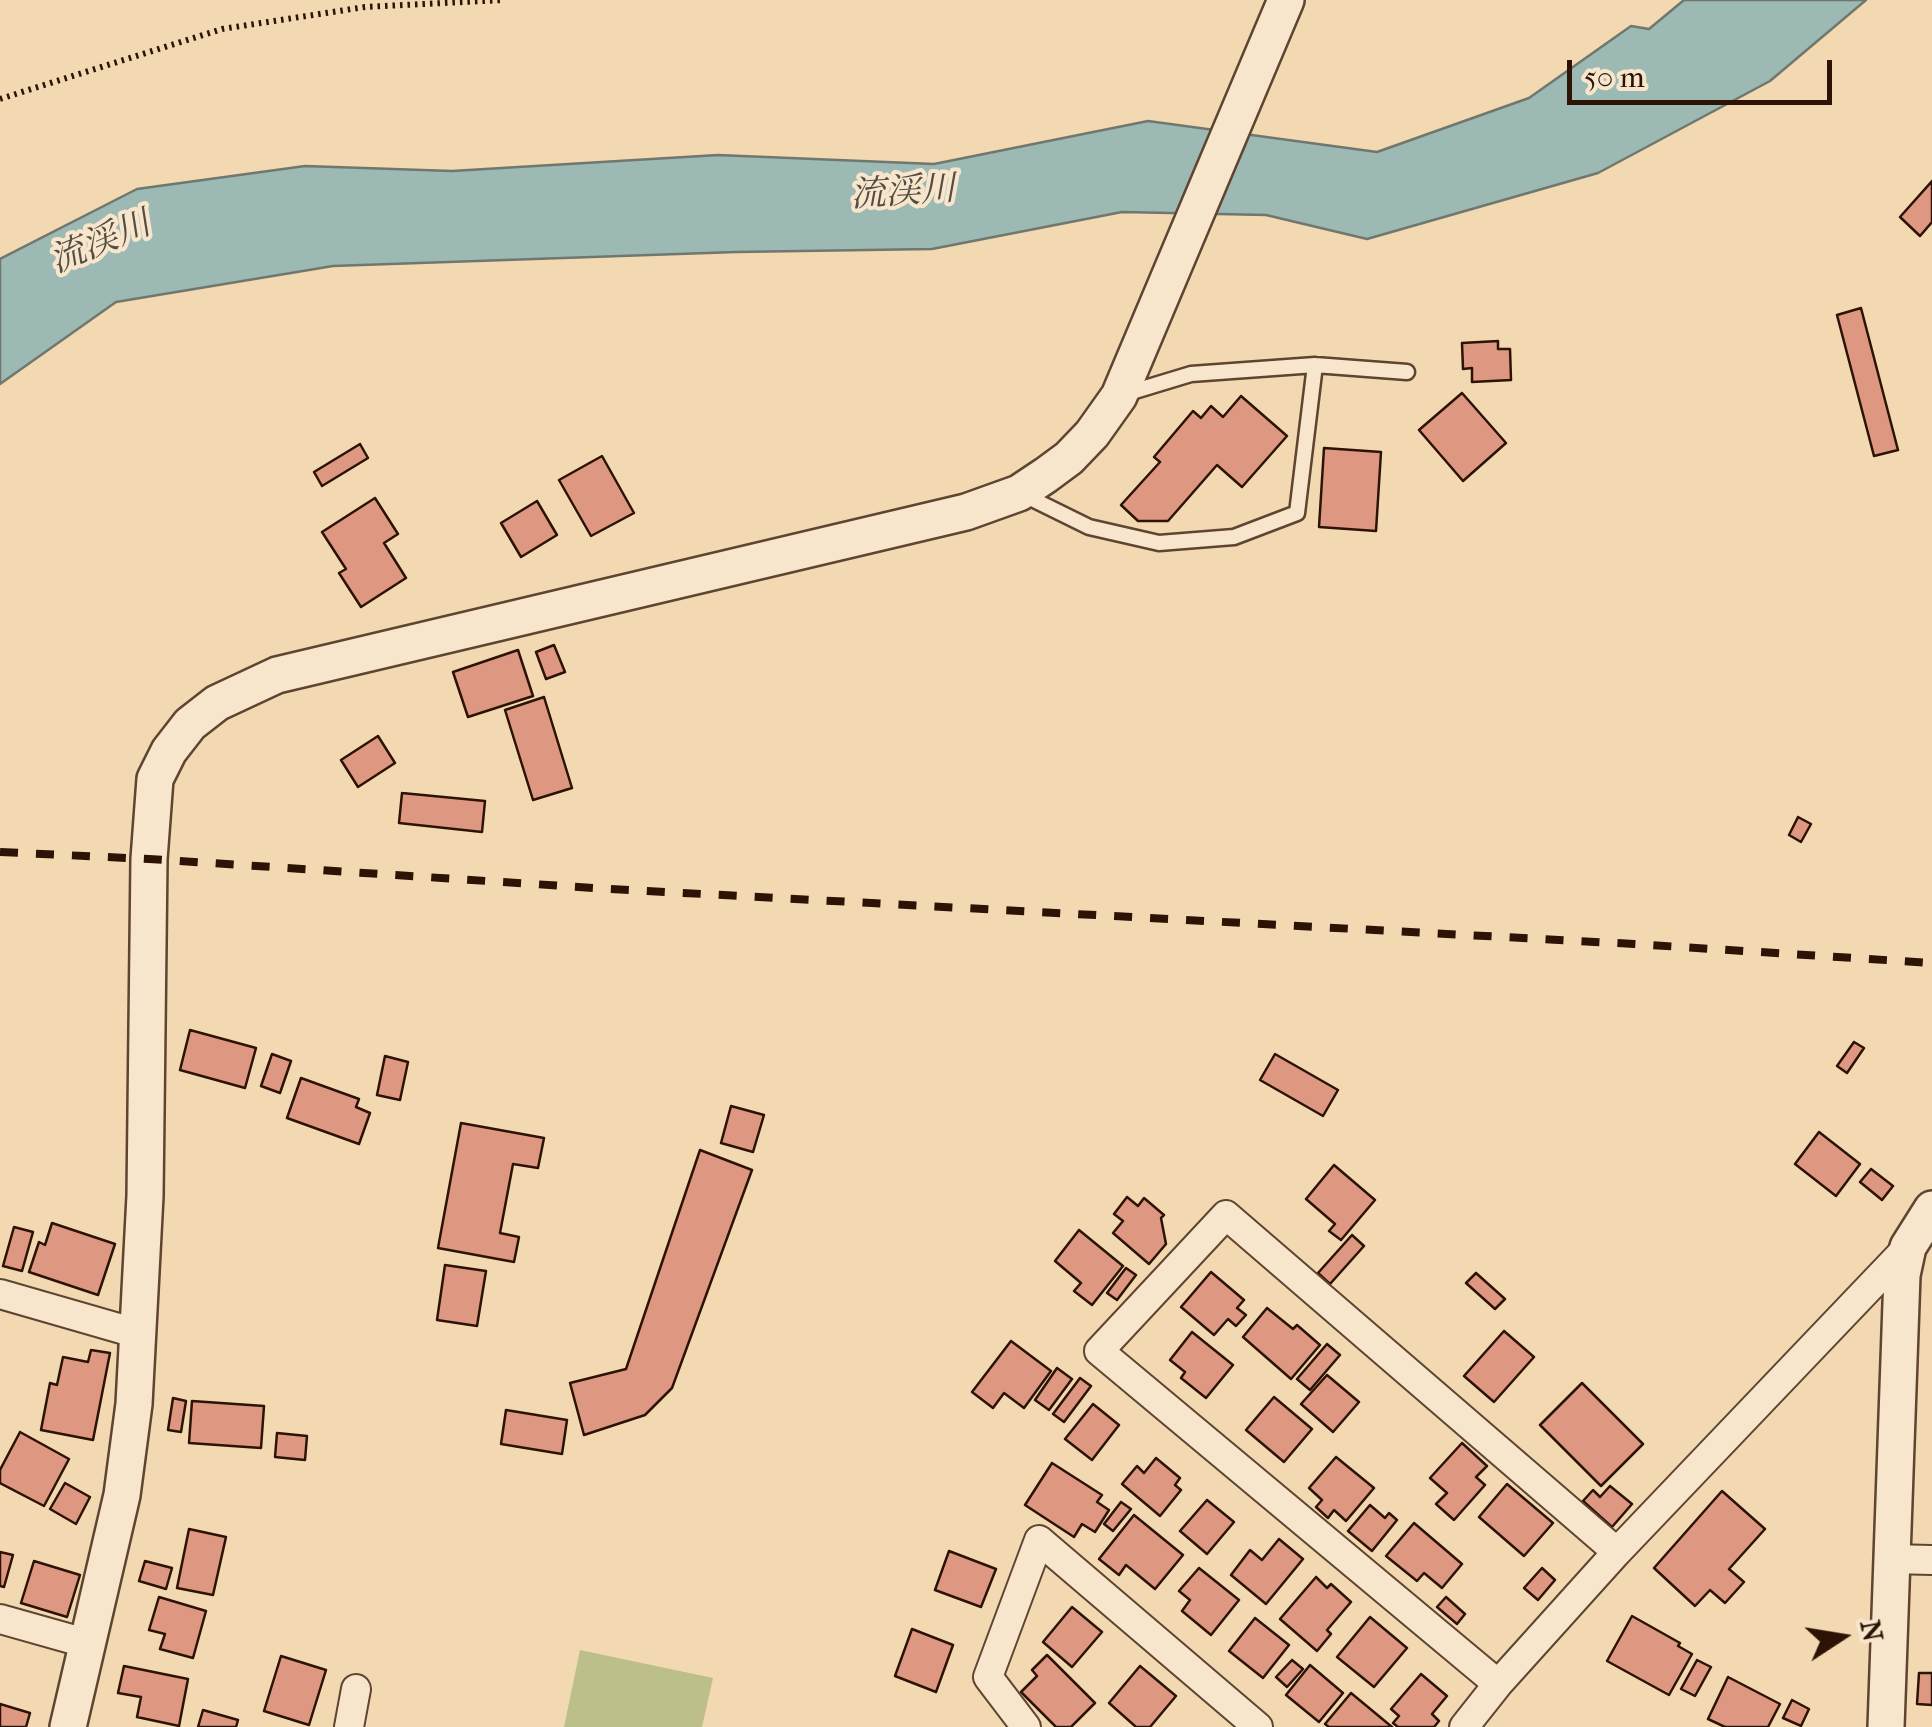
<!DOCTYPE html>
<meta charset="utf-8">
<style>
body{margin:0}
#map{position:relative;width:1932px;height:1727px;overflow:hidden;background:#f3d9b1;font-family:"IM FELL French Canon",serif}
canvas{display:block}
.north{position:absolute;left:1792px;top:1587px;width:100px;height:100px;-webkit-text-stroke:8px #f7e6cc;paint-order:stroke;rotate:78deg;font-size:28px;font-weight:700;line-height:40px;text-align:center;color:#2c1306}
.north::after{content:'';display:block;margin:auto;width:35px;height:45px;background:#2c1306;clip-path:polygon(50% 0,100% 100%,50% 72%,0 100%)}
.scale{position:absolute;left:1567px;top:60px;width:265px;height:45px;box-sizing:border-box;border:5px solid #2c1306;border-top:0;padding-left:12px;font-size:30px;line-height:35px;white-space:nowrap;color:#2c1306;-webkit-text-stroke:8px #f7e6cc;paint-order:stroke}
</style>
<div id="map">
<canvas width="1932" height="1727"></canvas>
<div class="north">N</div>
<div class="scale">50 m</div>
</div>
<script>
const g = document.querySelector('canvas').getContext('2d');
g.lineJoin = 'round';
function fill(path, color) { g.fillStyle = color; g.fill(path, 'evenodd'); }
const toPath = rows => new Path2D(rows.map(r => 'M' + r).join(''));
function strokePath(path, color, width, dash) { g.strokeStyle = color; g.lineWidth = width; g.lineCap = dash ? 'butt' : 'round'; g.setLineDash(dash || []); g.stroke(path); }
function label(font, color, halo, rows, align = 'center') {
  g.font = font + ' "IM FELL French Canon","Noto Serif JP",serif'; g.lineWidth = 8; g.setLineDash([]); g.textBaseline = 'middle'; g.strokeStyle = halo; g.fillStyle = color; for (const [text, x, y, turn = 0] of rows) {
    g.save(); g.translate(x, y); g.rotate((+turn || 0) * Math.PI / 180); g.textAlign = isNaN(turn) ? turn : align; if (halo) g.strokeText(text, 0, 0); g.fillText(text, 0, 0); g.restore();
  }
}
fill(toPath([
 [580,1650,713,1678,702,1727,564,1727]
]), '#bcbf8a');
const water = toPath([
 [1684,0,1866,0,1770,81,1598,173,1367,239,1266,215,1122,212,932,249,736,252,333,266,116,302,0,384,0,259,137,189,305,166,452,171,718,155,934,164,1148,121,1377,152,1529,98,1631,26,1649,29,1684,0]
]);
fill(water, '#9db9b3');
strokePath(water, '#70776e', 2.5);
const building = toPath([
 [1932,181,1932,222,1920,236,1900,217,1932,181],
 [1861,308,1898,450,1874,456,1837,315,1861,308],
 [1498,341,1498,349,1510,349,1511,380,1472,382,1472,368,1463,369,1462,343,1498,341],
 [1462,393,1506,443,1463,481,1419,430,1462,393],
 [1241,396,1287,436,1242,487,1217,465,1168,521,1138,521,1121,505,1160,462,1154,457,1193,411,1201,418,1211,406,1223,417,1241,396],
 [360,444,368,458,322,486,314,472,360,444],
 [1324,448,1381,452,1376,531,1319,527,1324,448],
 [602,456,634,513,591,536,559,480,602,456],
 [375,498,398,534,384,543,406,578,361,607,339,573,346,569,322,532,375,498],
 [537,501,557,535,521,557,501,523,537,501],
 [554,645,565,672,546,679,536,652,554,645],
 [518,650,533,696,468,717,453,672,518,650],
 [544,697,572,788,533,800,505,710,544,697],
 [378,736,395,763,358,787,341,760,378,736],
 [402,793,485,801,482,832,399,823,402,793],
 [1798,817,1811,824,1801,842,1789,835,1798,817],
 [190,1030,256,1048,245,1088,180,1070,190,1030],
 [1854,1042,1864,1048,1847,1073,1837,1066,1854,1042],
 [272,1054,291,1061,280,1093,261,1086,272,1054],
 [1275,1054,1338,1090,1323,1116,1260,1080,1275,1054],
 [385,1056,408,1062,400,1100,377,1095,385,1056],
 [301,1078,359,1099,356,1107,370,1113,359,1144,287,1118,301,1078],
 [731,1106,764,1115,753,1152,721,1143,731,1106],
 [461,1123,544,1138,538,1168,513,1164,500,1233,519,1237,514,1262,438,1248,461,1123],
 [1819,1132,1860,1164,1836,1196,1795,1164,1819,1132],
 [700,1150,752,1170,672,1388,645,1415,584,1435,570,1383,626,1369,700,1150],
 [1334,1165,1375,1200,1341,1240,1329,1231,1335,1224,1306,1199,1334,1165],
 [1871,1169,1893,1186,1882,1200,1860,1182,1871,1169],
 [1127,1197,1138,1206,1144,1198,1164,1215,1161,1218,1166,1244,1149,1264,1113,1233,1123,1221,1114,1214,1127,1197],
 [52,1223,115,1244,98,1295,29,1272,39,1242,45,1245,52,1223],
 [14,1227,33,1232,22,1271,3,1266,14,1227],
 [1079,1230,1123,1266,1092,1305,1074,1291,1081,1283,1055,1261,1079,1230],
 [1352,1235,1364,1246,1330,1284,1318,1273,1352,1235],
 [445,1265,486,1271,477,1326,437,1320,445,1265],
 [1126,1268,1136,1275,1117,1300,1107,1293,1126,1268],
 [1211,1272,1244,1300,1237,1308,1246,1315,1236,1326,1228,1319,1214,1335,1181,1307,1211,1272],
 [1476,1273,1505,1299,1495,1309,1466,1283,1476,1273],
 [1267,1308,1293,1329,1297,1325,1320,1345,1291,1379,1243,1337,1267,1308],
 [1504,1331,1534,1357,1494,1402,1464,1376,1504,1331],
 [1192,1332,1233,1365,1206,1398,1181,1378,1185,1372,1170,1360,1192,1332],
 [1011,1341,1051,1371,1024,1408,1004,1393,993,1408,972,1392,1011,1341],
 [1327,1344,1340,1355,1310,1390,1297,1379,1327,1344],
 [91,1350,110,1353,93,1440,41,1430,50,1383,57,1385,63,1357,88,1362,91,1350],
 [1057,1368,1072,1379,1049,1410,1035,1400,1057,1368],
 [1327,1375,1359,1402,1333,1432,1301,1404,1327,1375],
 [1080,1378,1091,1386,1064,1422,1053,1414,1080,1378],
 [1582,1383,1643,1444,1601,1486,1540,1425,1582,1383],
 [1274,1397,1312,1429,1284,1462,1246,1430,1274,1397],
 [173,1398,186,1401,181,1432,168,1430,173,1398],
 [192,1401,264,1406,261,1448,189,1443,192,1401],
 [1093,1404,1119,1425,1092,1460,1065,1439,1093,1404],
 [506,1410,567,1420,562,1454,501,1444,506,1410],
 [20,1432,69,1459,44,1506,0,1483,0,1470,20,1432],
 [277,1433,307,1436,305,1460,275,1457,277,1433],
 [1462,1443,1487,1466,1476,1477,1485,1485,1454,1520,1436,1504,1447,1493,1430,1478,1462,1443],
 [1336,1457,1374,1488,1346,1521,1334,1510,1328,1518,1316,1507,1322,1500,1309,1488,1336,1457],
 [1156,1458,1180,1478,1175,1485,1181,1490,1160,1516,1122,1484,1137,1466,1144,1473,1156,1458],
 [1052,1463,1102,1495,1097,1502,1109,1510,1095,1532,1082,1524,1074,1537,1025,1505,1052,1463],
 [65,1483,90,1497,76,1524,50,1509,65,1483],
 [1507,1484,1553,1523,1524,1556,1479,1517,1507,1484],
 [1610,1486,1632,1504,1612,1527,1583,1501,1593,1490,1600,1497,1610,1486],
 [1722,1491,1765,1529,1729,1569,1744,1582,1725,1603,1710,1590,1695,1606,1654,1568,1722,1491],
 [1207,1500,1234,1522,1207,1554,1180,1531,1207,1500],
 [1121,1502,1131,1509,1113,1531,1104,1524,1121,1502],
 [1370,1505,1385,1518,1389,1513,1397,1520,1372,1551,1348,1531,1370,1505],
 [1134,1515,1183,1555,1155,1589,1126,1565,1119,1575,1099,1559,1134,1515],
 [1414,1523,1462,1564,1442,1588,1424,1573,1417,1581,1386,1556,1414,1523],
 [189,1529,226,1537,213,1595,177,1588,189,1529],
 [1279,1539,1303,1559,1266,1604,1231,1575,1250,1550,1262,1560,1279,1539],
 [949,1551,996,1569,981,1607,935,1590,949,1551],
 [0,1552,13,1555,4,1587,0,1586,0,1552],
 [34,1561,80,1575,67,1617,21,1603,34,1561],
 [145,1561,172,1568,166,1589,139,1581,145,1561],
 [1199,1568,1239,1600,1211,1635,1182,1611,1190,1600,1179,1591,1199,1568],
 [1542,1568,1555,1580,1538,1600,1524,1588,1542,1568],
 [1316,1577,1327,1588,1331,1584,1351,1602,1327,1630,1331,1634,1317,1651,1280,1619,1316,1577],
 [159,1597,206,1611,193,1658,160,1649,165,1634,149,1630,159,1597],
 [1446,1597,1465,1614,1457,1624,1437,1607,1446,1597],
 [1072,1607,1102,1632,1072,1667,1043,1642,1072,1607],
 [1632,1616,1680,1643,1678,1646,1692,1654,1669,1695,1607,1661,1632,1616],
 [1370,1617,1407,1648,1374,1687,1337,1657,1370,1617],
 [1255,1618,1289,1645,1263,1678,1229,1651,1255,1618],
 [912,1629,953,1645,936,1692,895,1676,912,1629],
 [1047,1655,1095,1703,1071,1727,1056,1727,1021,1692,1037,1676,1032,1670,1047,1655],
 [281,1656,326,1670,309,1725,264,1711,281,1656],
 [1292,1660,1303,1669,1287,1687,1276,1677,1292,1660],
 [1697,1660,1711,1667,1695,1696,1681,1689,1697,1660],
 [1310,1665,1343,1693,1319,1722,1286,1695,1310,1665],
 [124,1666,188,1679,179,1726,137,1717,141,1697,118,1693,124,1666],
 [1140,1666,1176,1696,1150,1727,1136,1727,1109,1703,1140,1666],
 [1919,1673,1932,1673,1932,1705,1917,1704,1919,1673],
 [1421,1674,1447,1696,1432,1714,1439,1721,1434,1727,1398,1727,1393,1723,1399,1716,1391,1709,1421,1674],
 [1728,1677,1780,1704,1768,1727,1725,1727,1708,1719,1728,1677],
 [1351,1693,1392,1727,1329,1727,1325,1724,1351,1693],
 [1792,1700,1809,1709,1801,1726,1783,1718,1792,1700],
 [0,1704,30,1713,26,1727,0,1727,0,1704],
 [203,1710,238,1720,236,1727,198,1727,203,1710]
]);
fill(building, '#de9882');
strokePath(building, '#2c1306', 2.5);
const service = toPath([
 [1125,394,1191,374,1315,365,1407,372],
 [1024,495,1089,527,1159,543,1234,537,1297,513,1315,365]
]);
const minor = toPath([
 [0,1294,139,1334],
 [1890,1559,1932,1560],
 [0,1619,89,1644],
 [1498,1684,1099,1351,1226,1215,1617,1552],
 [349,1727,356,1689],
 [1026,1727,988,1677,1039,1540,1258,1727],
 [1464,1727,1498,1684,1617,1552,1908,1247]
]);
const tertiary = toPath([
 [68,1727,122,1495,134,1404,145,1196,149,859,155,779,169,751,190,724,217,703,277,675,966,512,1019,493,1046,475,1069,458,1092,434,1119,396,1286,0],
 [1886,1727,1902,1275,1908,1247,1932,1209]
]);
strokePath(service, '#5e4431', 19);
strokePath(minor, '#5e4431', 32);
strokePath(tertiary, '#5e4431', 40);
strokePath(toPath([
 [0,99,222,29,365,7,503,0]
]), '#2c1306', 6, [2.5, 5]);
strokePath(service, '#f7e6cc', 14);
strokePath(minor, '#f7e6cc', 28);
strokePath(tertiary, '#f7e6cc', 35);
strokePath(toPath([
 [0,852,149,859,610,889,1634,944,1932,963]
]), '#2c1306', 8, [18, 18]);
label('italic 35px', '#544d43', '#f7e6cc', [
 ["流渓川",903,194,-4],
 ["流渓川",101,244,-23]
]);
</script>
